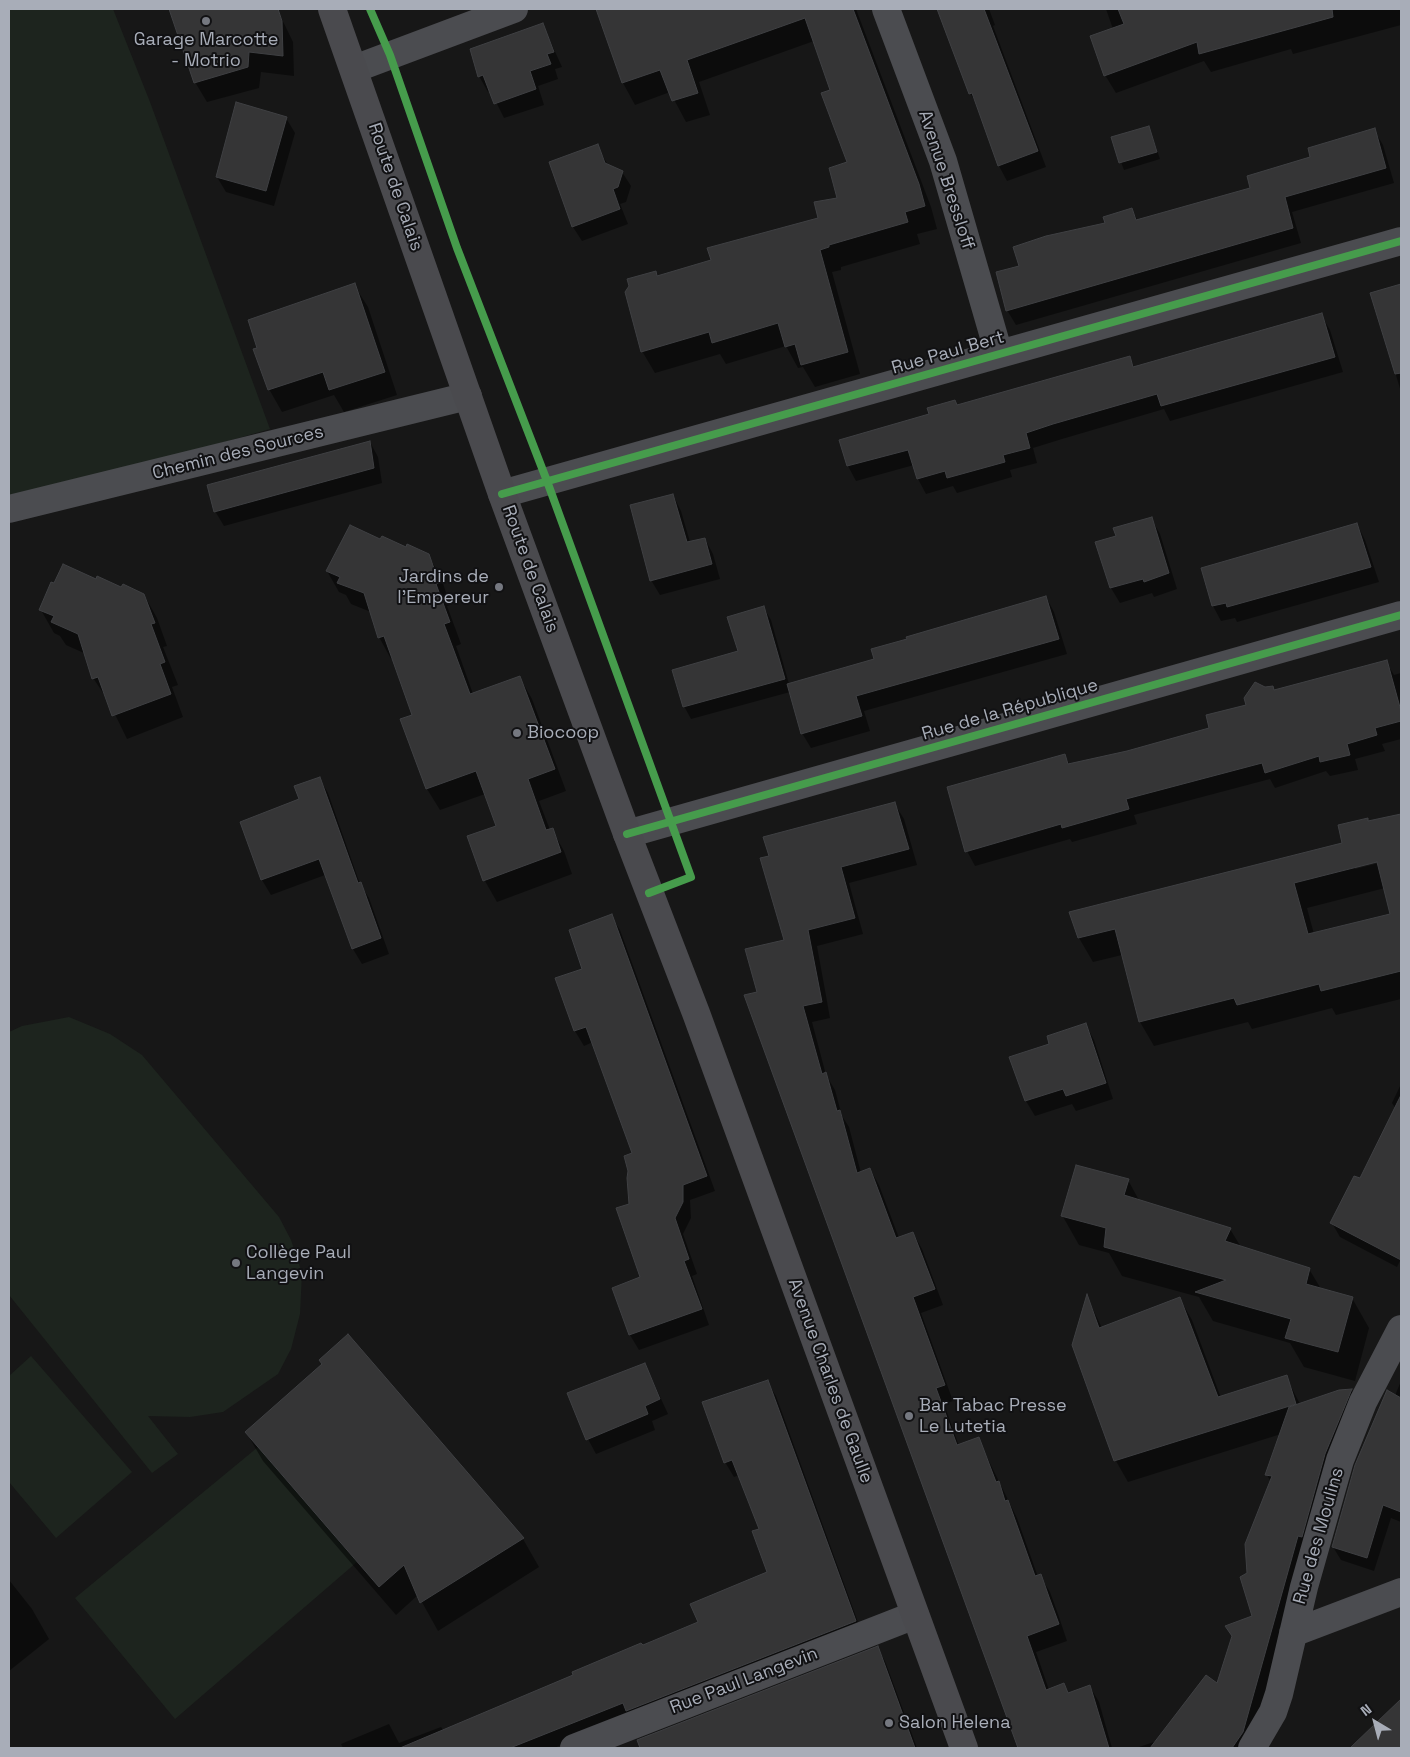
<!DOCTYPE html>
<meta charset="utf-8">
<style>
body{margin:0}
#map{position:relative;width:1410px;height:1757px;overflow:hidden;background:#171717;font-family:"Space Grotesk",sans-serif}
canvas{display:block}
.frame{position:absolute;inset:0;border:10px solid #a8adb8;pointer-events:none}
.north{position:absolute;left:1350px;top:1697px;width:50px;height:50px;-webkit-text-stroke:4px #111113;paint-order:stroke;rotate:323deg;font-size:14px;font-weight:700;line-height:20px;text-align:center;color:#a8adb8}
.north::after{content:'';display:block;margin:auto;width:18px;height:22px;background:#a8adb8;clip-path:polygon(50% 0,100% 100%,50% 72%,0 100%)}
</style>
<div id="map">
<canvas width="1410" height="1757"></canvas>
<div class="frame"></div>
<div class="north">N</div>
</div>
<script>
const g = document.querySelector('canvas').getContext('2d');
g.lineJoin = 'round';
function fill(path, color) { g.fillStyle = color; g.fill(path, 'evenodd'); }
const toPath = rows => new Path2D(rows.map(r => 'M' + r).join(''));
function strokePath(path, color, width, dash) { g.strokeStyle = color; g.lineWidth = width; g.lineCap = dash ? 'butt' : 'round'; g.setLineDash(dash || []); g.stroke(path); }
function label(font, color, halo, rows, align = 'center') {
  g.font = font + ' "Space Grotesk",sans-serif'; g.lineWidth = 4; g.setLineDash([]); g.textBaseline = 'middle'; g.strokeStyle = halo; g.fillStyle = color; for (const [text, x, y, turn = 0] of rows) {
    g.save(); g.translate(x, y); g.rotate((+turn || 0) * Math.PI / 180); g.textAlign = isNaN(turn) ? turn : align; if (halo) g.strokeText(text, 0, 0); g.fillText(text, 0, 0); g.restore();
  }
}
fill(toPath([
 [9,9,113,9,150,102,270,429,9,504],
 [69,1017,110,1034,142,1055,279,1217,291,1240,302,1273,300,1314,291,1349,278,1374,223,1412,190,1417,148,1416,178,1454,152,1473,9,1295,9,1032,22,1026],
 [31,1356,132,1472,56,1538,9,1482,9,1376],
 [258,1447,357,1562,175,1719,75,1598]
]), '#1d241e');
fill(toPath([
 [170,9,277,9,293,42,294,76,261,72,259,88,207,102,195,82],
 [597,9,856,9,931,207,937,229,917,234,920,244,841,267,841,270,832,272,860,374,815,387,803,367,798,368,786,346,726,364,720,354,655,373,642,351,655,272,658,277,712,261,820,218,839,199,848,163,832,91,814,41,699,82,710,115,686,122,670,92,635,105,623,83],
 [938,9,989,9,995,25,993,26,1046,167,1007,181,999,166,978,106,970,93],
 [1106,9,1162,9,1163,12,1176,9,1401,9,1401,25,1293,54,1291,49,1211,72,1204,61,1116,93,1105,75,1113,29],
 [543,25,562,67,555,69,558,79,538,86,544,105,504,118,490,90,488,92,479,76],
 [286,118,295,133,274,206,226,192,217,177],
 [1149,127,1160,159,1124,170,1112,138],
 [1374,130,1383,145,1394,183,1292,212,1301,243,1016,325,1007,310,1020,267,1132,210,1138,221,1252,189,1312,158],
 [597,146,608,165,622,172,631,186,626,202,620,204,628,224,582,241,573,227,551,163],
 [354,285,368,307,397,395,344,412,334,395,282,412,269,389],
 [1401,285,1401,392,1372,294],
 [1321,315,1330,330,1343,372,1170,421,1164,409,1062,439,1033,448,1037,463,1010,470,1012,477,957,493,953,486,926,494,918,479,914,465,856,481,848,466,840,441,1129,358,1135,368],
 [370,442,378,457,382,483,224,526,215,511],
 [673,495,681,511,690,542,705,539,713,554,720,579,660,595,651,580],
 [1151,518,1160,534,1177,589,1154,597,1152,593,1120,603,1111,588,1097,543,1118,537],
 [1357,524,1365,540,1379,582,1237,622,1235,618,1221,621,1213,606,1202,568],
 [381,540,428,555,441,577,450,605,447,606,461,644,456,646,473,694,520,678,532,699,566,791,539,801,550,830,552,830,564,851,572,874,497,902,485,881,469,837,497,826,485,794,440,810,427,789,402,720,414,715,393,658,391,659,379,637,371,612,351,604,346,595,339,592,327,571],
 [97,581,144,595,157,618,167,646,163,647,178,685,172,687,183,717,127,739,108,700,93,678,86,654,66,645,60,636,54,633,41,610],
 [1046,597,1054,612,1067,654,864,711,870,731,811,748,802,733,790,692,691,719,684,706,739,652,764,608,771,620,789,684,876,660],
 [1386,662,1394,675,1401,673,1401,739,1382,744,1385,751,1355,759,1358,770,1330,776,1326,771,1275,788,1270,779,1134,815,1137,824,1072,842,1070,839,975,866,967,851,1065,756,1070,765,1127,752,1211,729,1248,706,1265,689,1272,687,1274,691],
 [319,778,328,793,360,884,369,898,389,954,362,964,353,949,325,875,271,895,262,880,241,823,300,800],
 [894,803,904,819,917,865,849,883,863,934,817,946,830,1018,812,1022,826,1075,835,1090,842,1116,849,1127,861,1173,870,1169,879,1185,899,1238,913,1233,922,1249,943,1305,921,1313,953,1401,944,1404,959,1446,978,1439,1017,1518,1038,1577,1040,1576,1050,1592,1058,1614,1067,1641,1036,1652,1049,1690,1064,1685,1069,1694,1090,1687,1099,1702,1112,1748,1019,1748,965,1602,759,993,785,940,770,856],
 [1401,815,1401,999,1336,1015,1332,1008,1252,1029,1248,1022,1154,1046,1140,1022,1122,955,1093,962,1079,938,1070,913,1343,844,1369,823],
 [1383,860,1383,862,1355,869,1355,867],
 [1385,888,1391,914,1314,934,1307,908],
 [611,916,620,930,715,1191,690,1200,691,1218,683,1234,697,1274,692,1276,709,1325,639,1350,630,1335,613,1288,642,1278,630,1205,633,1154,593,1042,584,1046,575,1031,557,979,584,970],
 [1086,1025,1094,1040,1113,1099,1076,1111,1072,1104,1035,1116,1026,1101,1011,1058,1051,1045],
 [1401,1084,1401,1259,1397,1267,1340,1237,1332,1223,1360,1180,1396,1109,1392,1103],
 [1128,1180,1140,1202,1230,1229,1241,1247,1309,1269,1321,1289,1352,1298,1369,1328,1355,1381,1304,1367,1290,1343,1213,1321,1199,1297,1122,1276,1109,1253,1079,1245,1062,1215],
 [1087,1297,1102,1328,1180,1299,1192,1320,1221,1398,1286,1377,1300,1404,1339,1391,1352,1390,1361,1405,1252,1748,1136,1748,1157,1741,1218,1685,1254,1617,1248,1573,1271,1482,1267,1475,1281,1434,1128,1482,1116,1461,1073,1345],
 [348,1336,523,1539,539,1567,438,1631,418,1595,396,1615,263,1461,246,1432,323,1365],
 [645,1364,668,1414,652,1421,655,1430,596,1454,588,1439],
 [1401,1381,1401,1522,1391,1518,1374,1571,1341,1560,1333,1547],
 [767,1382,776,1396,863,1636,632,1717,554,1748,343,1748,341,1744,389,1724,399,1743,441,1727,444,1731,700,1623,768,1573,760,1530,739,1475,734,1477,725,1462],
 [9,1580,32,1609,49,1639,9,1671],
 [877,1648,885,1661,917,1748,773,1748,769,1735,736,1748,642,1748,639,1741],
 [1401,1701,1401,1748,1352,1748]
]), '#0007');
const building = toPath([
 [169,9,278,9,282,21,283,56,249,52,248,67,194,83,169,9],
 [596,9,853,9,919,184,925,206,905,212,908,222,829,245,829,247,820,250,848,352,801,365,795,344,785,347,778,323,712,343,709,332,641,352,625,292,629,286,627,279,656,271,657,276,711,260,707,248,818,218,814,202,837,198,829,168,847,162,821,93,830,90,805,18,687,60,698,93,672,101,660,70,622,83,596,9],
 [937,9,984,9,1038,151,998,166,972,93,969,94,937,9],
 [1118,9,1332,9,1333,17,1199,54,1197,42,1104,76,1090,36,1124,24,1118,9],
 [543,23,554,52,547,54,551,64,530,71,536,89,494,104,483,75,478,77,470,49,543,23],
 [236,102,287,117,266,191,216,177,236,102],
 [1149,126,1157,152,1119,163,1111,137,1149,126],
 [1375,128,1386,168,1285,197,1293,228,1006,311,996,272,1019,266,1013,247,1046,236,1105,223,1103,217,1132,208,1136,220,1250,188,1247,176,1310,157,1308,148,1375,128],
 [598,144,605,163,623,171,618,187,613,189,620,209,572,227,549,162,598,144],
 [355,283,385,372,329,390,323,372,268,390,253,349,257,348,248,320,355,283],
 [1401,284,1401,373,1395,374,1370,293,1401,284],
 [1322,313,1335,357,1161,406,1157,394,1053,424,1026,433,1030,448,1003,455,1005,462,947,478,945,471,917,479,908,450,847,466,839,440,929,414,927,408,955,400,957,405,1130,356,1133,367,1322,313],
 [370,441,374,468,214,512,207,485,370,441],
 [673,494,687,542,705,538,712,564,650,581,630,505,673,494],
 [1152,517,1169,573,1144,582,1143,579,1110,588,1095,542,1116,536,1113,528,1152,517],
 [1357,523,1371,567,1227,607,1226,603,1212,606,1201,568,1357,523],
 [350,525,380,539,382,536,406,547,407,544,429,554,439,583,436,584,450,622,444,624,470,694,520,676,555,769,528,779,546,830,553,828,561,852,483,881,467,836,496,826,476,771,426,789,400,719,412,715,384,636,378,638,364,593,337,583,340,577,326,571,350,525],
 [63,564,96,579,97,576,121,587,123,584,144,594,155,623,151,624,165,662,160,664,171,694,112,716,98,677,92,679,78,634,51,622,54,616,39,610,51,582,54,583,63,564],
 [1046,596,1059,639,856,696,862,716,801,734,787,684,874,659,871,649,907,639,906,637,1046,596],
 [764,606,785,679,683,707,672,670,738,651,727,617,764,606],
 [1387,660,1401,711,1401,721,1375,728,1377,735,1347,744,1350,755,1320,762,1319,756,1265,773,1262,763,1126,799,1129,809,1062,828,1061,824,965,852,947,787,1065,754,1068,764,1127,751,1209,728,1206,715,1246,705,1244,698,1255,682,1265,687,1273,686,1274,690,1387,660],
 [320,777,358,883,361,882,381,938,352,949,319,859,261,880,240,822,299,799,294,786,320,777],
 [895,802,909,849,841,867,855,918,808,930,822,1002,803,1006,822,1074,826,1072,837,1111,840,1110,857,1173,870,1168,896,1238,913,1232,935,1289,913,1297,945,1385,936,1388,957,1445,979,1437,996,1482,999,1481,1005,1501,1008,1500,1035,1576,1041,1574,1049,1597,1059,1624,1027,1636,1046,1690,1064,1683,1068,1693,1090,1685,1109,1748,1018,1748,744,995,757,992,745,949,784,940,760,858,769,856,763,837,895,802],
 [1401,814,1401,971,1321,991,1319,984,1237,1005,1234,998,1139,1022,1115,929,1078,938,1069,912,1342,843,1338,825,1368,818,1368,821,1401,814],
 [1377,862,1390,914,1308,934,1294,883,1377,862],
 [612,914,707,1176,683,1185,683,1202,675,1218,689,1259,684,1261,702,1309,629,1335,612,1288,640,1277,616,1208,629,1204,627,1178,628,1171,624,1156,632,1153,586,1027,574,1031,555,978,582,969,569,930,612,914],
 [1086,1023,1106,1083,1066,1096,1063,1089,1025,1101,1009,1057,1049,1044,1047,1036,1086,1023],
 [1401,1095,1401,1260,1330,1223,1354,1176,1360,1178,1401,1095],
 [1076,1165,1129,1179,1124,1195,1231,1228,1225,1241,1310,1268,1306,1284,1353,1297,1338,1352,1285,1338,1291,1319,1195,1292,1226,1280,1104,1247,1106,1228,1061,1216,1076,1165],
 [1087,1294,1099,1328,1180,1297,1218,1397,1287,1375,1296,1404,1114,1461,1072,1345,1087,1294],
 [348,1334,524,1538,420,1603,404,1565,379,1587,245,1432,322,1364,319,1360,348,1334],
 [645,1363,660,1399,645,1406,648,1414,586,1440,567,1393,645,1363],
 [768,1380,856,1621,626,1711,623,1703,510,1748,400,1748,573,1675,572,1672,641,1643,643,1645,698,1622,690,1604,767,1572,752,1531,759,1529,732,1460,724,1463,702,1402,768,1380],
 [1352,1389,1325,1454,1302,1537,1298,1536,1243,1732,1232,1748,1150,1748,1206,1675,1217,1683,1232,1636,1225,1626,1252,1616,1240,1577,1247,1573,1245,1544,1272,1476,1265,1475,1289,1407,1339,1390,1352,1389],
 [1387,1390,1401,1398,1401,1512,1383,1505,1367,1558,1332,1547,1355,1465,1387,1390],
 [878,1646,915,1748,640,1748,637,1740,878,1646],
 [1401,1699,1401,1748,1350,1748,1401,1699]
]);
fill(building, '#353536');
strokePath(building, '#3f4043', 1);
strokePath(toPath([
 [886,9,943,161,999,354],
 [354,69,514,9],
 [502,494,1401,241],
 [9,509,468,396],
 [627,834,1401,615],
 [1293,1633,1401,1592],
 [574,1748,915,1615],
 [1252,1748,1273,1712,1279,1694,1304,1587,1340,1460,1363,1402,1401,1329]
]), '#4b4c50', 28);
strokePath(toPath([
 [332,9,502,494,627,834,696,1013,964,1748]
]), '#4a4a4e', 28);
strokePath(toPath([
 [370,9,390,55,457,248,547,481,691,877,649,893],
 [502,494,1401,241],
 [627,834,1401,615]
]), '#469c4c', 8);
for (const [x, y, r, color] of [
 [206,21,5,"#757880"],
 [499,587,5,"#757880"],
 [517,733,5,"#757880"],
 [236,1263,5,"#757880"],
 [909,1416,5,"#757880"],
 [889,1723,5,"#757880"]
]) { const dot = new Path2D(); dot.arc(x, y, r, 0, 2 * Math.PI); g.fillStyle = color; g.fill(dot); strokePath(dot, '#111113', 2); }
label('18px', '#a8adb8', '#111113', [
 ["Garage Marcotte",206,40,"center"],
 ["- Motrio",206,61,"center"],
 ["Jardins de",489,577,"right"],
 ["l'Empereur",489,598,"right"],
 ["Biocoop",527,733],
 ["Collège Paul",246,1253],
 ["Langevin",246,1274],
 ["Bar Tabac Presse",919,1406],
 ["Le Lutetia",919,1427],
 ["Salon Helena",899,1723]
], 'left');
label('18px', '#a8adb8', '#111113', [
 ["Avenue Bressloff",946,180,72],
 ["Route de Calais",395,187,71],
 ["Rue Paul Bert",948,353,-16],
 ["Chemin des Sources",238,453,-14],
 ["Route de Calais",530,569,70],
 ["Rue de la République",1010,710,-16],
 ["Avenue Charles de Gaulle",830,1381,70],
 ["Rue des Moulins",1319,1536,-74],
 ["Rue Paul Langevin",744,1681,-21]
]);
</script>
